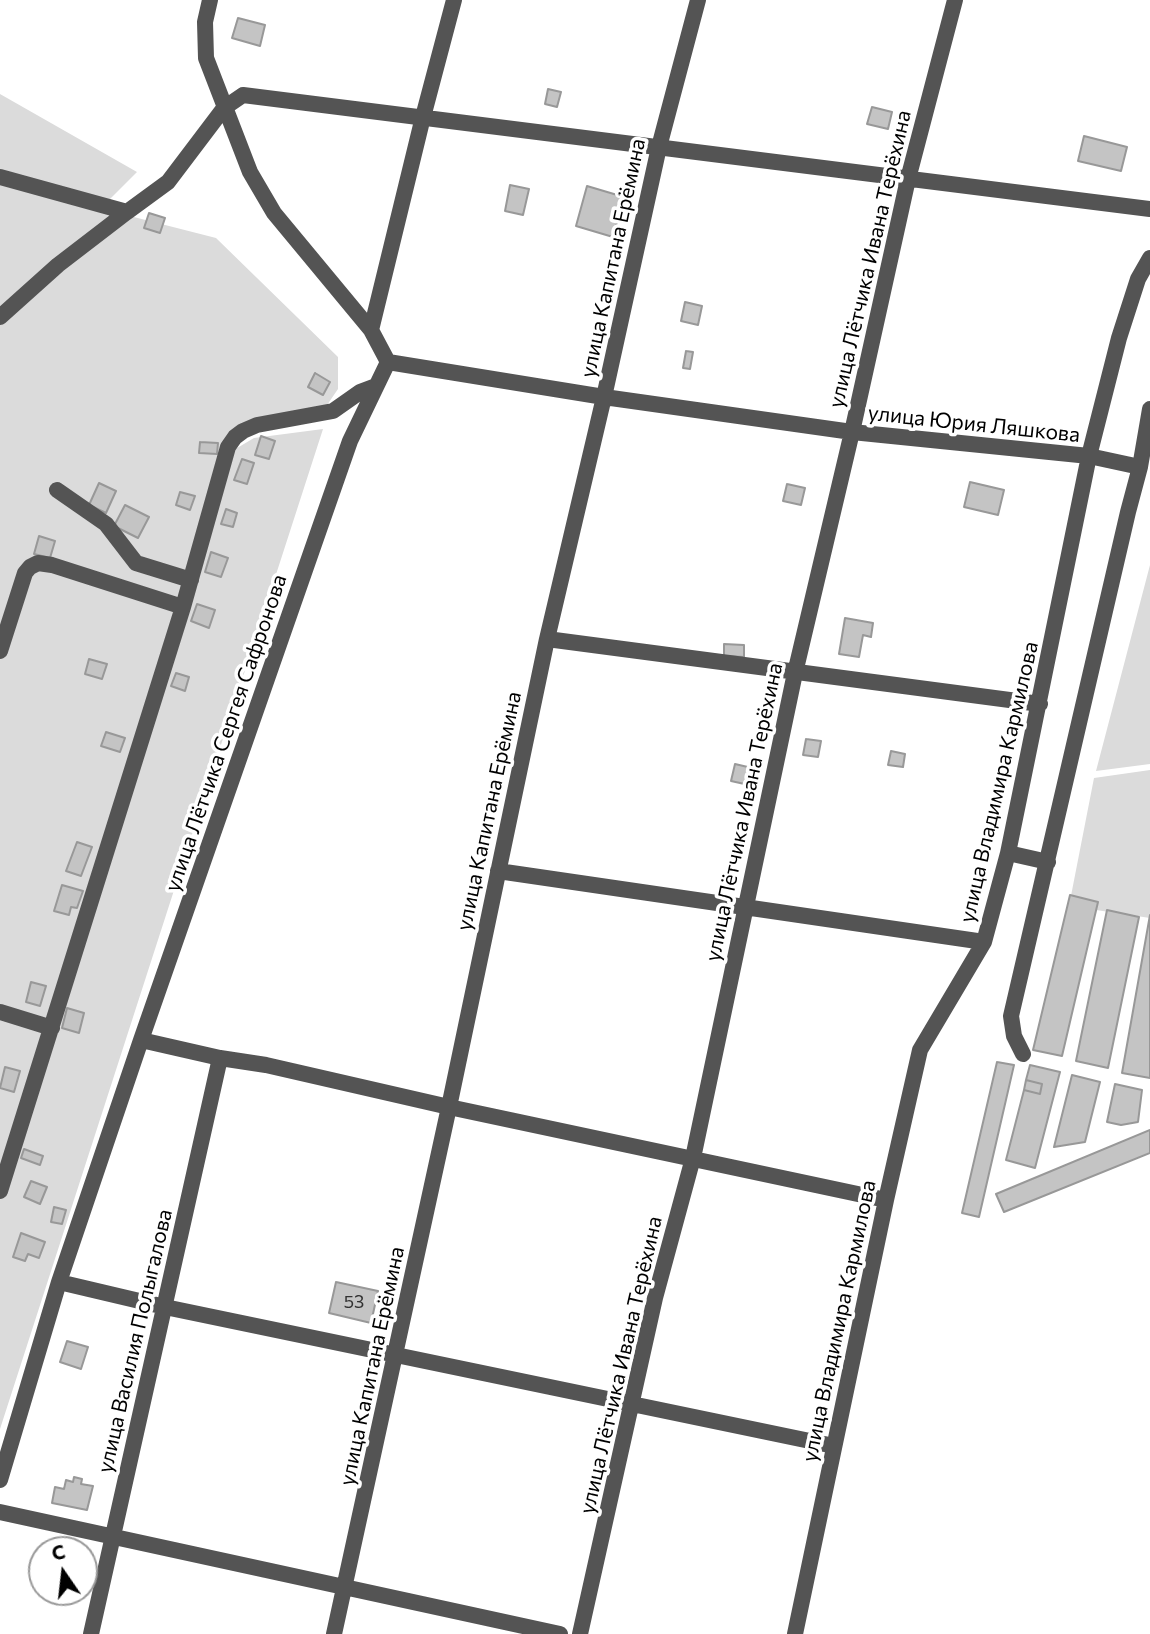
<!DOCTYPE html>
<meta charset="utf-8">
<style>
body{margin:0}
#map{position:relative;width:1150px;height:1634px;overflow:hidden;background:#fff;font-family:Commissioner,sans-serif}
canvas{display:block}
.north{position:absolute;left:28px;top:1536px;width:70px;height:70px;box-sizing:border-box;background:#fff;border:2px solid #999;border-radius:50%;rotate:346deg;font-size:19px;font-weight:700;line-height:28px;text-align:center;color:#000}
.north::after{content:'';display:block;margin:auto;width:24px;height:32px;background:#000;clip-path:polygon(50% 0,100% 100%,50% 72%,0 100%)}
</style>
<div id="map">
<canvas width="1150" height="1634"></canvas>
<div class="north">С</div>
</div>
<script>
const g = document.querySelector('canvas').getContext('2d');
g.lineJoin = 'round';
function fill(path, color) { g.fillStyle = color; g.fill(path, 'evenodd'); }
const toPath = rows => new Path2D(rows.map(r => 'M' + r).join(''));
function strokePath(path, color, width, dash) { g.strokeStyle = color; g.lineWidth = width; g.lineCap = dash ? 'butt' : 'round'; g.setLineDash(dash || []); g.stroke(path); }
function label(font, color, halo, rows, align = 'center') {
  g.font = font + ' Commissioner,sans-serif'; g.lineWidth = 7; g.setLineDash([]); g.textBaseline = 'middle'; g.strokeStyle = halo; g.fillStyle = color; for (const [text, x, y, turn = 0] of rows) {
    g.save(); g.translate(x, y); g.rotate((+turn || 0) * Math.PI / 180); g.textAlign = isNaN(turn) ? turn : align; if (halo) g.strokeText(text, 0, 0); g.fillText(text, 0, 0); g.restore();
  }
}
fill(toPath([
 [0,94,137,172,107,202,0,175],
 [0,177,126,215,216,238,338,357,338,389,325,408,241,432,227,454,254,438,323,429,0,1429],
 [1150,565,1150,764,1096,771],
 [1150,770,1150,918,1069,906,1094,778]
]), '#dbdbdb');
const building = toPath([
 [238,18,265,25,260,46,232,38,238,18],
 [548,89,561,92,557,107,545,104,548,89],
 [872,107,892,112,888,129,867,124,872,107],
 [1084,136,1127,147,1121,171,1078,161,1084,136],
 [510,185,529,189,523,215,505,211,510,185],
 [587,186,624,197,613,237,576,226,587,186],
 [149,213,165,218,160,233,144,228,149,213],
 [685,302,702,306,698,325,681,321,685,302],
 [686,351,693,352,690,369,683,368,686,351],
 [315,373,330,382,323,395,308,387,315,373],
 [261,436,275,441,269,459,255,455,261,436],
 [200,442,218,443,217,454,199,453,200,442],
 [242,459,254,463,247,484,234,480,242,459],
 [970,482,1004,490,998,515,964,507,970,482],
 [99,483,116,491,106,513,89,505,99,483],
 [787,484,805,488,801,505,783,501,787,484],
 [180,492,195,496,190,510,176,505,180,492],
 [125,505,149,517,138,538,114,526,125,505],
 [226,509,237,513,233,527,221,524,226,509],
 [39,536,55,541,50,558,34,554,39,536],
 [211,552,228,558,221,577,205,572,211,552],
 [197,604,215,610,209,628,191,621,197,604],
 [845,618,873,623,871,637,863,635,859,657,839,654,845,618],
 [724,644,744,645,744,657,724,656,724,644],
 [89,659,107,664,102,679,85,674,89,659],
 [176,673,189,677,185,691,171,686,176,673],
 [106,732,125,738,120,752,101,746,106,732],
 [806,739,821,741,818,757,803,755,806,739],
 [891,751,905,754,903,767,888,765,891,751],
 [735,764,752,768,749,785,731,781,735,764],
 [77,842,92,847,81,876,66,871,77,842],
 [62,885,83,891,77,908,71,907,69,915,54,911,62,885],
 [1070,895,1098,902,1062,1056,1033,1050,1070,895],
 [1107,910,1139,917,1108,1068,1076,1061,1107,910],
 [1150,915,1150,1078,1122,1073,1150,915],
 [31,982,46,986,40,1006,26,1002,31,982],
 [67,1008,84,1013,79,1033,62,1028,67,1008],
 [997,1062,1014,1065,979,1217,962,1213,997,1062],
 [1030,1065,1060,1072,1035,1168,1006,1160,1024,1090,1040,1094,1042,1084,1026,1080,1030,1065],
 [5,1067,20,1071,14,1092,0,1088,5,1067],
 [1072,1075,1100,1082,1085,1142,1054,1147,1072,1075],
 [1026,1080,1042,1084,1040,1094,1024,1090,1026,1080],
 [1115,1084,1142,1090,1138,1122,1121,1125,1107,1122,1115,1084],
 [1150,1130,1150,1153,1004,1212,996,1194,1150,1130],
 [24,1149,43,1156,40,1165,21,1158,24,1149],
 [31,1181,47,1187,40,1204,24,1197,31,1181],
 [54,1207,66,1210,62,1224,51,1222,54,1207],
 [21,1233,45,1242,39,1258,28,1254,25,1261,13,1257,21,1233],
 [336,1282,378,1291,371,1323,329,1313,336,1282],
 [67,1341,88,1347,81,1369,60,1362,67,1341],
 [74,1477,82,1479,81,1484,93,1486,87,1510,52,1503,55,1487,64,1489,66,1480,73,1482,74,1477]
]);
fill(building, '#c4c4c4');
strokePath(building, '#989898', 2);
strokePath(toPath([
 [210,0,205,22,206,58,250,172,274,213,371,330],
 [0,177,127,212,168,182,224,108,243,95,1150,209],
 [0,317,58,265,127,212],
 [388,362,604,397,852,432,1089,456,1140,467],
 [57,490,106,524,136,563,191,580],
 [547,639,1040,704],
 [0,651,25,573,30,567,38,563,52,565,183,607],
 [1008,853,1048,862],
 [498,871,984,942],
 [0,1012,52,1028],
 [141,1040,220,1058,266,1065,449,1107,886,1200],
 [1023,1054,1014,1036,1011,1016,1128,512,1140,467,1150,409],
 [0,1191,183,607,228,447,235,437,243,431,257,425,333,411,360,392,376,386],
 [59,1282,165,1307,834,1446],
 [0,1480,59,1282,141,1040,350,441,388,362,371,330,423,117,454,0],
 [0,1512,560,1634],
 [91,1634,220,1058],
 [334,1634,449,1107,547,639,604,397,659,147,698,0],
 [580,1634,655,1298,693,1158,795,673,852,432,908,179,955,0],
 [795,1634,886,1200,920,1050,984,942,1008,853,1089,456,1119,338,1138,279,1150,258]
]), '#545454', 16);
label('18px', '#313131', null, [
 ["53",354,1302]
]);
label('21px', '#000', '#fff', [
 ["улица Капитана Ерёмина",613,258,-78],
 ["улица Лётчика Ивана Терёхина",870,259,-77],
 ["улица Юрия Ляшкова",974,424,6],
 ["улица Лётчика Сергея Сафронова",226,733,-71],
 ["улица Владимира Кармилова",999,782,-77],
 ["улица Капитана Ерёмина",489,811,-78],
 ["улица Лётчика Ивана Терёхина",744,812,-78],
 ["улица Владимира Кармилова",839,1321,-78],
 ["улица Василия Полыгалова",135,1341,-77],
 ["улица Лётчика Ивана Терёхина",621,1365,-77],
 ["улица Капитана Ерёмина",372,1366,-78]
]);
</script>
